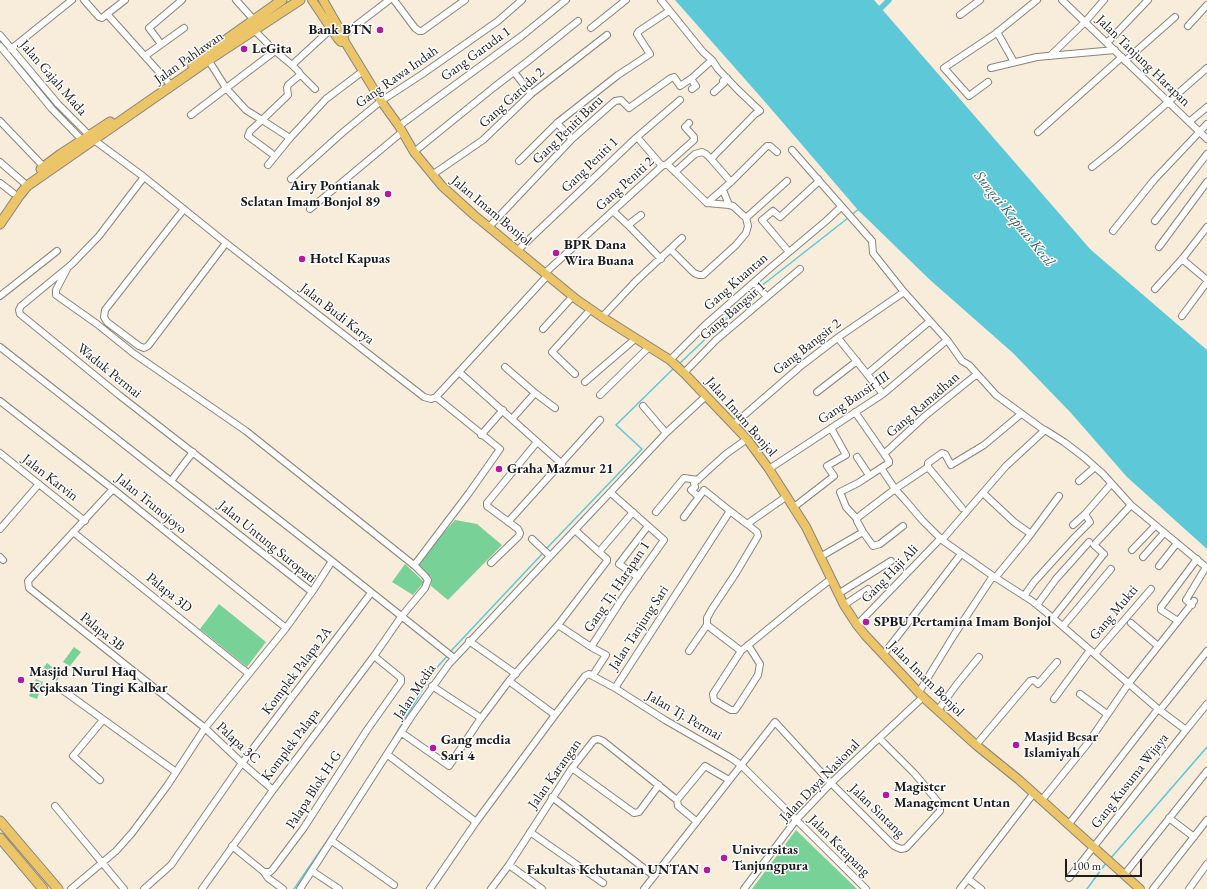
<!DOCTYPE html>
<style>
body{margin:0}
#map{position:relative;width:1207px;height:889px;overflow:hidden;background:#f8ecdb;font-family:"EB Garamond",serif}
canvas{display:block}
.scale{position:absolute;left:1065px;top:859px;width:77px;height:18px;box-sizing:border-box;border:2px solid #1c1c1c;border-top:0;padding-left:5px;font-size:12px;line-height:14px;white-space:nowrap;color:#1c1c1c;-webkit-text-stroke:3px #fff;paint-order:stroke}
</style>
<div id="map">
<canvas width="1207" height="889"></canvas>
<div class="scale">100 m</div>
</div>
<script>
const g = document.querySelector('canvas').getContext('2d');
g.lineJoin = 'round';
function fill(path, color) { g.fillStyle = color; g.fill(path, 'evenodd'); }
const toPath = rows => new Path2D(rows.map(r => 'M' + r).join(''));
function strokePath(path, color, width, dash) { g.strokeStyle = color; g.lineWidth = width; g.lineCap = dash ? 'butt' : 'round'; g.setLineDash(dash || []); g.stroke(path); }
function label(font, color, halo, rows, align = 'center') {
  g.font = font + ' "EB Garamond",serif'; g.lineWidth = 3; g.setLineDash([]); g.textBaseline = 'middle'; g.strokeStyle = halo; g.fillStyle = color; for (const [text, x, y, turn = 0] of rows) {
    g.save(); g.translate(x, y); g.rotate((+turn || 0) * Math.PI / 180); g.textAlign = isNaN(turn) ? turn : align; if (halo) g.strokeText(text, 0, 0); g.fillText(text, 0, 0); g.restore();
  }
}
fill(toPath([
 [455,520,477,524,502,545,448,600,431,586,432,578,417,563],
 [405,564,424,582,413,595,392,582],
 [219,604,266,642,247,667,200,629],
 [74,647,81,652,70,666,63,662],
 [47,663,61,674,57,681,42,670],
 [36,679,43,682,37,699,29,696],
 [796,830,857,889,752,889]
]), '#78d298');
fill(toPath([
 [675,0,874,0,1090,249,1207,350,1207,549,1127,477,1071,413,1013,353,929,279,858,210,766,103]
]), '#5dc8d7');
strokePath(toPath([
 [851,215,859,209],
 [760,287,848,218],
 [679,364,757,290],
 [545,550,642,449,616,425,674,368],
 [450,652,543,553],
 [393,739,433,672,448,655],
 [1110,859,1207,747],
 [294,889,346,813],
 [1087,889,1106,863]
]), '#5dc8d7', 1.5);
strokePath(toPath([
 [881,8,889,0]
]), '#5dc8d7', 5.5);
const minor = toPath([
 [84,0,99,17,102,18,107,14,168,82],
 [236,0,254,20],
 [394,0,415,28,419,31,422,31,465,0],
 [661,0,703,52,712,60,718,69,737,89,760,111,755,114,711,159],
 [1062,0,1207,139],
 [107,14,125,0],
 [960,15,980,0],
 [1188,26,1207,5],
 [591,28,626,0],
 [997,32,1014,62],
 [0,35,58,104,94,140,144,177,226,243,424,397,431,399,436,397,548,275],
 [341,37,389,0],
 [1107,43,1148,0],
 [161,44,149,28,182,0],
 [0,46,52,109,85,143],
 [11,49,72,0],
 [275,51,292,65],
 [145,56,184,28],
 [1050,56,1085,22,1104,0],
 [209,61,226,88,246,110,262,120,250,131,248,136,271,153],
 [1125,61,1175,17],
 [991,68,1037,57,1115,50],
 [514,72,531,94],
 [300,74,315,89],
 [691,79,696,86,692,89],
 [714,92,724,83,723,81,727,78],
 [969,96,944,68,995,34,1037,0],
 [969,96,988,82],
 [191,115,275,51,254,30],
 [0,121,44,167],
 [1189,122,1207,107],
 [557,123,572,139],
 [399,126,523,35,566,0],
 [1038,132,1122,57],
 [637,137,662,166],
 [290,138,262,120,288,95,287,88,288,85,300,75,299,72,292,65,331,29],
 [792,150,872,241,873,253,904,292],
 [414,152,493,88,528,61,578,21],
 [519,161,557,123,618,75,650,54,637,34,639,31,669,11],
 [0,162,23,182],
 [667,164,694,140,694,137,685,127,689,123],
 [268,165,290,138,326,99,363,71],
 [1092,167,1117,147,1207,68],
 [675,172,695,154,702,152,706,154,711,159,731,182],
 [432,175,483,140,531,94,607,35],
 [144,177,99,236,72,264,21,306,19,310,20,314,119,395,332,561],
 [291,179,342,133,381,101,421,75,498,21,522,0],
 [0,183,13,193],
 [723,190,729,205],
 [707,203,731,182,767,146,770,146,777,152],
 [184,209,105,310,104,317,107,322,139,346,144,348,148,346,226,243],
 [310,209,402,132],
 [613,211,628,225],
 [641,215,628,225,661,259],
 [746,218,787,181],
 [1155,221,1207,154],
 [489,227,572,139,615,101,621,100,629,108,671,78,674,77,680,86,692,78,712,60],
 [1113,231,1154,180,1207,124],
 [1159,247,1207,182],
 [518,250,637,137,680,100],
 [789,252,762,220,773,211,780,217,817,183,818,179],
 [1182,259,1207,280],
 [67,269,56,290,56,295,97,324,133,353,246,431,415,566,425,576,428,580,425,588,401,617,374,656,273,790,202,889],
 [545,273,662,166,667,164,707,203,729,205,733,206,746,218,748,226,746,233,736,245,703,275,699,275,694,273,671,250],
 [754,282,767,297],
 [1155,289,1183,258,1207,227],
 [0,296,57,251],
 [1182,316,1207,282],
 [602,317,636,281,682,238],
 [543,329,573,296],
 [838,338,883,394],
 [0,347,312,592],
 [670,360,705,325,769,269,826,221,841,207],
 [505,367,535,393],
 [459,372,562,464],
 [684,373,716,340,800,269],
 [575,374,552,352,591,309],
 [867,374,930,321],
 [585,382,635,339],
 [817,392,857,361],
 [600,395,649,347],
 [0,401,113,489,286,628],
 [643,406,666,433],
 [855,412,889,461,889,463,881,468,858,483,840,492,846,507,857,519],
 [512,419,535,393,555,408],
 [733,425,802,365,840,336,904,292,948,341,962,361,969,365,996,395,1044,430],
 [481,435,503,410],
 [0,453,85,521],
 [885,453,925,416,977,374],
 [857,457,869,475],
 [928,467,928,463,942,453,945,454,951,465,984,445,1021,414],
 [881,468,895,489,905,500,922,520,942,540,993,576,1032,601,1053,618,1158,709,1186,730,1207,704],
 [769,469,883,394,947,340],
 [171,481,193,452],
 [1079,481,1095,467],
 [113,489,28,581,29,588,205,728,242,763,273,790],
 [983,493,1014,522,1031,534],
 [699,497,691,490,695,487,694,483,726,454,747,439],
 [794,507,834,476,827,466,846,455,831,428],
 [656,512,684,478,698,480],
 [684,517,704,490,730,511],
 [508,522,600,420],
 [1073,525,1085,514],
 [903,526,880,544,873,546,863,532,857,521,857,518,895,489,928,467,962,508],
 [0,529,39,484],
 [73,532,249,674],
 [532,539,550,556],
 [942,540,1006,466,1045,430,1064,442,1085,458,1103,474,1131,505,1207,568],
 [1132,550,1155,526],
 [599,552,633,512],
 [0,557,3,560],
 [820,557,863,532],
 [1143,557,1164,533],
 [416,563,469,493,500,449,436,397],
 [491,563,519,536,520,533,518,529,487,506,487,503,537,442],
 [1159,566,1177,543],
 [638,577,619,564,648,526],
 [995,578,1027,539,1059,496],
 [838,594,891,561],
 [1024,596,1034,582,1052,562,1075,537,1090,522,1085,514,1111,484],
 [844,605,868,589],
 [1037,605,1056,579,1089,542],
 [1192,605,1186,600,1206,567],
 [1053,618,1103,555,1104,554,1094,545,1131,505],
 [1178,621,1161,610,1161,607,1197,559],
 [1131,623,1158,646],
 [558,625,591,647,606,655,593,675],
 [857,625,941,538],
 [1063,626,1111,569],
 [469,641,516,674],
 [748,645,760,664,758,675,738,706,735,710,731,710,714,700,713,694,741,651,801,602,831,579],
 [591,647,624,596,664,540,611,493],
 [689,651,707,625],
 [741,651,707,625,707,618,712,609,736,573,758,536,757,532,747,524],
 [1095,654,1151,589],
 [883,655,961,554],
 [509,681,555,715],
 [432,686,481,718],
 [615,688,730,511,747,524,787,496],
 [61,689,176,772],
 [919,692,954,635,993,576],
 [1080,694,1107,714],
 [1054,699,1090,650],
 [938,710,957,684,979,657],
 [1160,710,1207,651],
 [402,733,449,766,479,721,509,681,558,625,607,561,607,559,599,552,575,530],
 [976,745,1030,681,1034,680,1038,684,1057,662],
 [388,755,476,822],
 [572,768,634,813,639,812,659,785],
 [100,780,73,756,103,720],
 [552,797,654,876],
 [677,800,678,806,696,821],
 [1042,800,1088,743,1129,683,1194,601],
 [55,806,124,889],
 [1169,818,1194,837],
 [1069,824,1158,709],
 [530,832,603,883],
 [332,841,394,885],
 [232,846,264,872,270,872,273,869,303,829,367,730,401,682,401,678,374,656],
 [509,865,542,889],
 [312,871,339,889],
 [264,872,268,878,283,889],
 [1124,875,1207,771],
 [1069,878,1186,730],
 [968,879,981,889],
 [71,889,116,851,132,833,167,786,205,728,286,628,312,592,332,561,454,658],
 [144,889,171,865,242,763,371,593],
 [300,889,411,717,449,664,666,433,706,396],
 [430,889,476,822,555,715,585,676,589,674,615,688,665,720,731,758,741,765,866,889],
 [491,889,509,865,572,768,594,740,598,739,603,741,677,800,705,766,729,780],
 [644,889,775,722,831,783,894,846,901,849,906,848,940,811,940,806,938,802,915,774,879,738],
 [744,889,796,820,831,783,923,697],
 [960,889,1034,793],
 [1153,889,1207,820],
 [1189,889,1207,864]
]);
const major = toPath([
 [312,0,338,39,341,42,345,42],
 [323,0,343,35,345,42,381,101,399,126,414,152,442,186,474,215,576,299,602,317,670,360,684,373,747,439,769,469,806,527,844,605,857,625,865,635,923,697,976,745,1018,779,1140,889]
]);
const highway = toPath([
 [192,64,282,0],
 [41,169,61,154,110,122],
 [0,224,19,196,27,186,207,61,300,0],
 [0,821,58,889],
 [0,838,43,889]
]);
strokePath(minor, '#8a847c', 8);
strokePath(major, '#8a847c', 10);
strokePath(highway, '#8a847c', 11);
strokePath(minor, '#fff', 6);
strokePath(major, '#ecc569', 8);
strokePath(highway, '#ecc569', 9);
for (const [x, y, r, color] of [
 [380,30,4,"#b5179e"],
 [244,49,4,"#b5179e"],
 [388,194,4,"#b5179e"],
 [556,253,4,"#b5179e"],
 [302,259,4,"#b5179e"],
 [499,469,4,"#b5179e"],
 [866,622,4,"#b5179e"],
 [21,680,4,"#b5179e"],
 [1016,745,4,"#b5179e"],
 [433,748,4,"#b5179e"],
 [886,795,4,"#b5179e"],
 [724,858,4,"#b5179e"],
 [707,870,4,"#b5179e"]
]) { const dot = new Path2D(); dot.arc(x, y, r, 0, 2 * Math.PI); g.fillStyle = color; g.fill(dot); strokePath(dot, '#fff', 1.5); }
label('bold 14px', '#1c1c1c', '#fff', [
 ["Bank BTN",372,30,"right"],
 ["LeGita",252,49],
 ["Airy Pontianak",380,186,"right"],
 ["Selatan Imam Bonjol 89",380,202,"right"],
 ["BPR Dana",564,245],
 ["Wira Buana",564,261],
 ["Hotel Kapuas",310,259],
 ["Graha Mazmur 21",507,469],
 ["SPBU Pertamina Imam Bonjol",874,622],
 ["Masjid Nurul Haq",29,672],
 ["Kejaksaan Tingi Kalbar",29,688],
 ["Masjid Besar",1024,737],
 ["Islamiyah",1024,753],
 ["Gang media",441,740],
 ["Sari 4",441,756],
 ["Magister",894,787],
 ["Management Untan",894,803],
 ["Universitas",732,850],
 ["Tanjungpura",732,866],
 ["Fakultas Kehutanan UNTAN",699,870,"right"]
], 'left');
label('14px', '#1c1c1c', '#fff', [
 ["Gang Garuda 1",476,54,-36],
 ["Jalan Pahlawan",189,58,-35],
 ["Jalan Tanjung Harapan",1143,61,44],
 ["Gang Rawa Indah",397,77,-35],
 ["Jalan Gajah Mada",53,78,49],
 ["Gang Garuda 2",512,98,-42],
 ["Gang Peniti Baru",568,130,-44],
 ["Gang Peniti 1",590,165,-44],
 ["Gang Peniti 2",625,184,-42],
 ["Jalan Imam Bonjol",491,211,40],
 ["Gang Kuantan",736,282,-41],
 ["Gang Bangsir 1",733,311,-41],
 ["Jalan Budi Karya",337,314,38],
 ["Gang Bangsir 2",807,347,-38],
 ["Waduk Permai",109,371,39],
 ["Gang Bansir III",854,398,-34],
 ["Gang Ramadhan",923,405,-41],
 ["Jalan Imam Bonjol",741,417,49],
 ["Jalan Karvin",50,478,38],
 ["Jalan Trunojoyo",151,504,39],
 ["Jalan Untung Suropati",267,542,39],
 ["Gang Haji Ali",890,574,-46],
 ["Gang Tj. Harapan 1",617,587,-56],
 ["Palapa 3D",169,593,39],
 ["Gang Mukti",1114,613,-50],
 ["Jalan Tanjung Sari",639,628,-57],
 ["Palapa 3B",102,632,39],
 ["Komplek Palapa 2A",297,671,-53],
 ["Jalan Imam Bonjol",926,679,45],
 ["Jalan Media",415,692,-56],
 ["Jalan Tj. Permai",684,716,30],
 ["Palapa 3C",238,743,43],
 ["Komplek Palapa",291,745,-53],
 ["Jalan Karangan",555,774,-55],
 ["Jalan Daya Nasional",820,781,-46],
 ["Gang Kusuma Wijaya",1130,781,-52],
 ["Palapa Blok H-G",314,790,-57],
 ["Jalan Sintang",877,811,44],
 ["Jalan Ketapang",839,846,45]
]);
label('italic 15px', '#366167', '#fff', [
 ["Sungai Kapuas Kecil",1014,219,51]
]);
</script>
